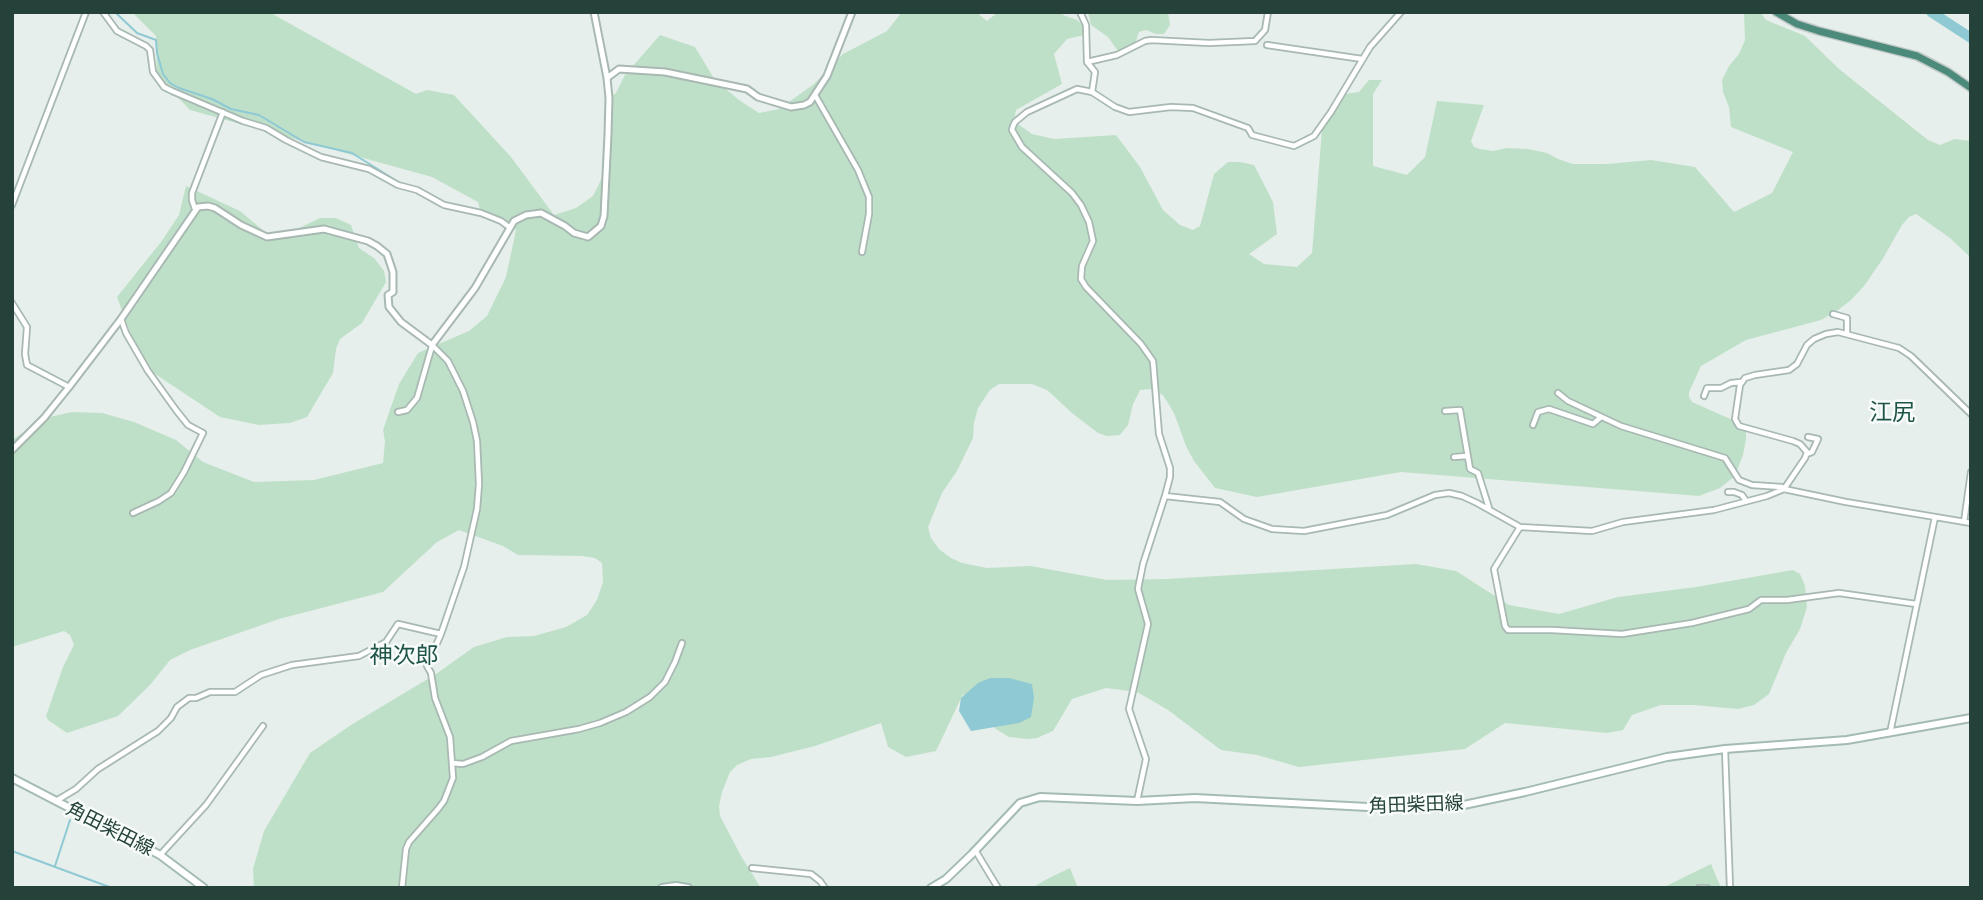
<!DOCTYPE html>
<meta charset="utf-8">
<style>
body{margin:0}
#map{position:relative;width:1983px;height:900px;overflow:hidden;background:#e6efeb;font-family:"Public Sans",sans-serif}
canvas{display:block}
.frame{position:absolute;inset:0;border:14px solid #24423a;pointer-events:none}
</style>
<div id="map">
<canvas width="1983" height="900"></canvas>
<div class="frame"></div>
</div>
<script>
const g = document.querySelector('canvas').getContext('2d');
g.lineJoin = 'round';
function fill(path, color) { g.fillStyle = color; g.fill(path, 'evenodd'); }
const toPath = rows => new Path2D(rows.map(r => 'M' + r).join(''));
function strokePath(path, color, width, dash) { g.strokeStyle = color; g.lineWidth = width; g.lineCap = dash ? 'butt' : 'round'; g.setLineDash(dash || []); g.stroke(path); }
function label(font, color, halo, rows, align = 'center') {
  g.font = font + ' "Public Sans","Noto Sans JP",sans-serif'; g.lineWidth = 5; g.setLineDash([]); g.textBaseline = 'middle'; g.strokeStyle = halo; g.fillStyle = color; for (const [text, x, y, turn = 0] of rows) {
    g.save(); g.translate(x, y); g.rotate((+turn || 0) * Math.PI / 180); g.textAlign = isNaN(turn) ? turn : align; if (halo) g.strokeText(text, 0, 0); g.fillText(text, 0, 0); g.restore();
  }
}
fill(toPath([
 [132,12,269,12,416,94,427,90,454,95,511,157,554,215,576,208,593,196,607,168,609,98,616,93,625,75,660,35,695,47,715,80,739,100,759,113,779,109,814,84,843,54,887,31,902,12,976,12,987,21,998,12,1060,12,1063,15,1077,20,1083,25,1084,35,1067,39,1054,54,1062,84,1016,110,1015,115,1018,124,1032,134,1054,139,1116,135,1140,167,1163,210,1180,225,1193,230,1200,226,1214,174,1228,162,1240,162,1254,165,1273,202,1277,234,1249,254,1264,264,1297,267,1312,253,1322,130,1345,94,1359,92,1369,80,1382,80,1373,94,1373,166,1407,175,1425,157,1437,101,1484,105,1471,141,1474,147,1480,149,1493,151,1507,148,1528,149,1547,153,1558,159,1573,164,1607,164,1651,160,1695,167,1734,212,1772,193,1793,152,1731,127,1729,107,1723,92,1722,80,1729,66,1739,54,1745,40,1744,14,1760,12,1766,20,1805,36,1839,69,1928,140,1940,145,1955,139,1971,141,1971,258,1950,238,1916,214,1909,217,1902,225,1882,260,1864,286,1851,300,1838,310,1821,320,1746,340,1701,366,1689,392,1689,397,1692,402,1737,422,1746,429,1746,439,1743,455,1735,476,1720,488,1699,496,1401,472,1257,497,1215,488,1194,461,1186,446,1174,413,1163,395,1150,389,1140,390,1133,404,1128,425,1120,435,1107,436,1098,433,1072,413,1047,390,1032,384,999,384,990,390,978,408,974,423,973,438,957,471,942,493,928,527,931,538,939,549,951,558,962,563,987,568,1031,566,1107,580,1167,579,1416,564,1456,571,1509,605,1559,614,1618,597,1696,587,1793,570,1800,574,1805,586,1807,607,1800,629,1786,653,1769,694,1754,705,1738,709,1694,705,1661,705,1632,715,1623,730,1607,733,1505,723,1465,749,1299,767,1257,755,1221,750,1168,710,1137,692,1106,688,1072,699,1053,731,1037,738,1027,739,1009,737,996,729,963,694,936,751,906,757,888,747,881,723,815,746,771,757,751,759,737,765,730,772,722,792,719,806,720,816,741,856,761,888,254,888,253,869,264,831,310,753,351,725,436,674,474,647,507,637,534,636,566,627,587,615,597,600,603,582,602,563,595,558,582,556,518,555,503,546,459,530,437,542,383,592,279,619,190,650,170,660,150,685,118,716,67,733,48,720,46,716,63,667,74,645,70,635,64,631,12,647,12,440,45,418,72,412,102,413,134,422,176,440,203,462,254,482,314,480,383,463,385,441,383,430,399,384,418,353,469,331,487,316,506,277,516,230,481,213,478,202,432,177,190,110,157,76,156,36],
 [1088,12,1168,12,1170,25,1164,34,1156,34,1146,30,1139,32,1135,44,1118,51,1108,37,1091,25],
 [186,186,240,211,265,232,272,236,291,232,320,218,336,218,351,225,359,248,374,258,384,271,386,282,362,323,340,339,336,349,333,373,307,417,290,423,259,425,220,417,143,366,117,297,161,242,179,215],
 [1711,864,1721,888,1662,888],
 [1070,868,1078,888,1032,888,1047,879]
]), '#bfe0c8');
fill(toPath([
 [990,678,1009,678,1032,684,1034,698,1031,717,1019,723,971,731,959,711,961,698,978,683]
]), '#8ec9d4');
strokePath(toPath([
 [115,12,137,33,156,40,157,53,163,74,170,83,179,88,212,99,231,109,259,115,304,142,352,153,403,185],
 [12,851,112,888],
 [55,866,70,820]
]), '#8ec9d4', 2);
strokePath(toPath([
 [1931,12,1971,38]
]), '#8ec9d4', 10);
const minor = toPath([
 [103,12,117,31,146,46,150,50,153,72,164,87,172,91,243,121,266,128,286,140,321,157,369,169,398,185,417,190,444,205,481,213,501,221,509,227],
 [1080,12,1086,25,1087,62,1095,72,1092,92],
 [1267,45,1362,59],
 [1087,62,1117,55,1145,41,1151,40,1209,43,1255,41,1265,30,1268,12],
 [815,95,858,170,869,197,869,214,862,252],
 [12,205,86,12],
 [195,209,192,200,192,193,223,112],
 [12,303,27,327,25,354,27,365,69,387],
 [1833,314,1847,318,1847,333],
 [121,319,126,333,148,371,176,410,188,425,203,433,184,472,171,493,159,501,133,513],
 [1558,393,1568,401,1621,426,1725,458,1739,480,1752,485,1782,487,1784,489,1846,502,1971,523],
 [1704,396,1707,388,1721,388,1731,383,1741,382],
 [1445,411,1460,410,1470,469,1478,473,1489,508],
 [398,412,407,410,417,398,432,346],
 [1533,425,1538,412,1549,409,1593,424,1601,417],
 [1807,454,1812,452,1818,439,1808,437],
 [1454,457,1467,456],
 [1728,492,1734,492,1742,495,1746,501],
 [1165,496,1170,477,1170,468,1159,434,1153,361,1141,344,1086,287,1081,279,1082,266,1093,241,1089,222,1081,205,1072,193,1022,147,1012,130,1013,126,1015,122,1027,112,1077,89,1092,92,1115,107,1129,112,1171,107,1193,108,1248,128,1252,135,1294,146,1314,136,1331,112,1370,47,1401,12],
 [1964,522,1971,472],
 [1520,527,1494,569,1505,626,1508,630,1552,630,1622,634,1692,623,1749,609,1761,600,1787,600,1839,593,1916,604],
 [1890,733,1935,517],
 [1725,749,1730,888],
 [452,763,463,764,482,757,511,741,579,729,600,723,626,712,650,697,665,682,675,662,682,643],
 [56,801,76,789,98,769,158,731,171,718,177,707,189,698,196,698,210,692,235,692,261,675,292,665,359,656,386,642,398,624,441,634],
 [1137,801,1146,759,1129,709,1148,624,1138,589,1143,564,1165,496,1220,502,1244,519,1272,529,1304,531,1387,515,1435,495,1449,493,1462,496,1477,503,1520,527,1592,531,1623,522,1714,510,1767,496,1784,489,1805,458,1807,452,1800,444,1793,441,1739,426,1735,419,1740,385,1745,378,1755,375,1789,370,1797,364,1807,345,1814,339,1826,334,1838,332,1899,348,1911,356,1971,414],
 [975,850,998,888],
 [160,855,206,805,263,726],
 [752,868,811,874,820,881,825,888],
 [402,888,406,849,409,842,438,809,444,801,453,778,450,737,435,698,431,673,427,666,441,634,464,567,477,509,479,484,477,441,473,422,463,391,448,361,432,345],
 [1699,888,1707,888]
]);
const tertiary = toPath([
 [607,78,619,69,665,72,747,89,758,97,791,107,804,105,810,102,827,76,852,12],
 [12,450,44,418,69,387,121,319,198,207,208,206,215,208,241,225,267,237,324,229,368,241,377,246,387,254,393,272,393,292,388,295,389,307,401,322,432,345,475,288,514,221,526,215,541,213,565,226,574,233,588,237,601,226,604,216,608,135,609,98,607,78,594,12]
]);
const secondary = toPath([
 [12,778,160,855,204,888],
 [662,888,676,886,688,888],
 [931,888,946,879,972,854,1020,803,1040,797,1137,801,1195,798,1387,808,1440,808,1459,806,1525,792,1667,757,1725,749,1847,740,1971,718]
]);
const trunk = toPath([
 [1776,12,1797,24,1819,31,1917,56,1948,72,1971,88]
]);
strokePath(minor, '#a8b8b2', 8);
strokePath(tertiary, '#a8b8b2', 9);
strokePath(secondary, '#a4bbb3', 10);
strokePath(trunk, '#c2cac8', 10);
strokePath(minor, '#fff', 4.5);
strokePath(tertiary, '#fff', 5);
strokePath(secondary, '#fff', 6);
strokePath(trunk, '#4c8a7c', 7);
label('19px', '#24423a', '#f7fbf9', [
 ["角田柴田線",1416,805,-2],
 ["角田柴田線",110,829,27]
]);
label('23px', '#1f5548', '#f7fbf9', [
 ["江尻",1892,413],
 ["神次郎",404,656]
]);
</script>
